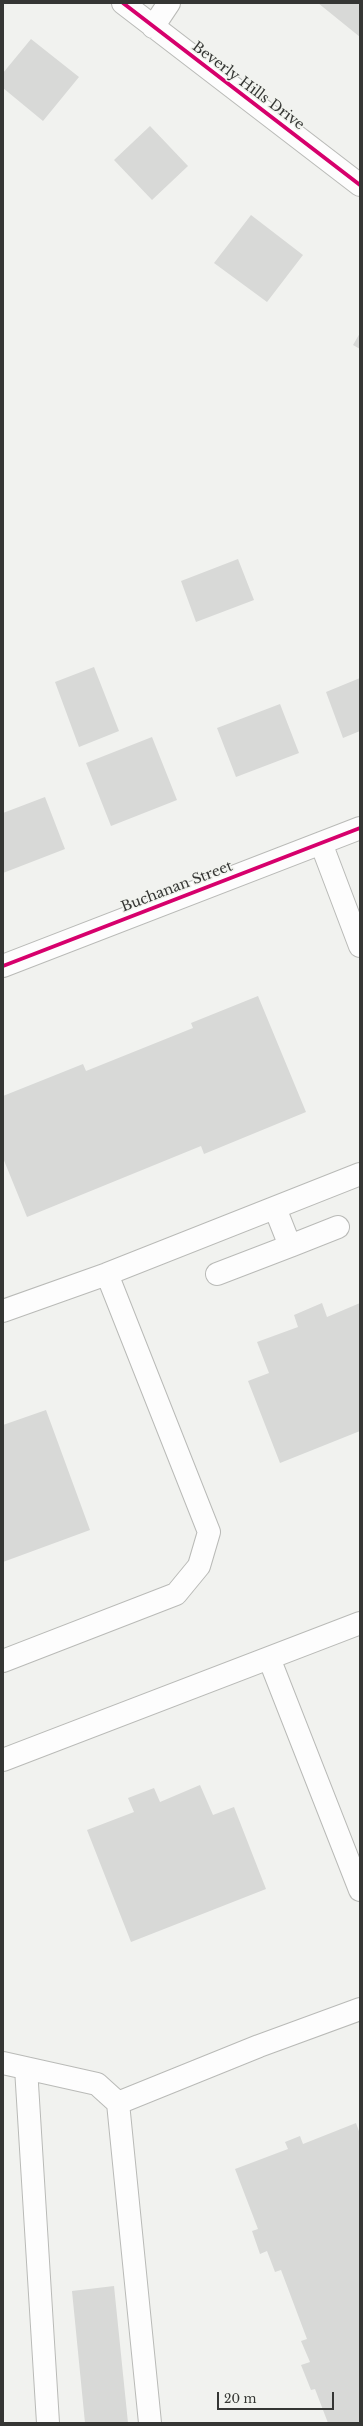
<!DOCTYPE html>
<style>
body{margin:0}
#map{position:relative;width:363px;height:2426px;overflow:hidden;background:#f1f2ef;font-family:"Libre Baskerville",serif}
canvas{display:block}
.frame{position:absolute;inset:0;border:4px solid #353634;pointer-events:none}
.scale{position:absolute;left:217px;top:2392px;width:117px;height:18px;box-sizing:border-box;border:2px solid #353634;border-top:0;padding-left:5px;font-size:12px;line-height:14px;white-space:nowrap;color:#353634;-webkit-text-stroke:3px #f1f3ee;paint-order:stroke}
</style>
<div id="map">
<canvas width="363" height="2426"></canvas>
<div class="frame"></div>
<div class="scale">20 m</div>
</div>
<script>
const g = document.querySelector('canvas').getContext('2d');
g.lineJoin = 'round';
function fill(path, color) { g.fillStyle = color; g.fill(path, 'evenodd'); }
const toPath = rows => new Path2D(rows.map(r => 'M' + r).join(''));
function strokePath(path, color, width, dash) { g.strokeStyle = color; g.lineWidth = width; g.lineCap = dash ? 'butt' : 'round'; g.setLineDash(dash || []); g.stroke(path); }
function label(font, color, halo, rows, align = 'center') {
  g.font = font + ' "Libre Baskerville",serif'; g.lineWidth = 3; g.setLineDash([]); g.textBaseline = 'middle'; g.strokeStyle = halo; g.fillStyle = color; for (const [text, x, y, turn = 0] of rows) {
    g.save(); g.translate(x, y); g.rotate((+turn || 0) * Math.PI / 180); g.textAlign = isNaN(turn) ? turn : align; if (halo) g.strokeText(text, 0, 0); g.fillText(text, 0, 0); g.restore();
  }
}
fill(toPath([
 [318,3,360,3,360,37],
 [31,39,79,77,43,121,3,88,3,73],
 [150,126,188,166,152,200,114,160],
 [251,215,303,255,267,302,214,263],
 [360,333,360,349,353,345],
 [238,559,254,600,196,622,181,581],
 [94,667,119,731,79,747,55,682],
 [360,678,360,731,343,738,326,692],
 [280,704,299,753,236,777,217,728],
 [152,737,177,800,111,826,86,763],
 [45,797,65,849,3,873,3,813],
 [258,996,306,1112,204,1154,201,1146,27,1217,3,1158,3,1096,83,1064,86,1071,193,1028,191,1023],
 [322,1303,327,1317,360,1303,360,1431,280,1463,248,1381,269,1373,257,1342,298,1327,294,1315],
 [46,1410,90,1530,3,1562,3,1425],
 [200,1785,213,1815,234,1807,266,1889,131,1942,87,1830,134,1812,128,1798,154,1788,160,1802],
 [356,2123,360,2134,360,2423,328,2423,315,2389,311,2390,301,2365,310,2362,301,2341,307,2339,281,2270,275,2272,267,2251,260,2254,252,2231,258,2229,235,2169,288,2149,285,2142,300,2136,303,2144],
 [114,2286,128,2423,85,2423,72,2291]
]), '#d8d9d7');
const lane = toPath([
 [290,1246,338,1227],
 [217,1274,290,1246,275,1208],
 [3,1311,107,1274,360,1174],
 [269,1658,360,1890],
 [3,1661,176,1594,199,1566,209,1532,107,1274],
 [3,1760,360,1623],
 [3,2063,97,2084,118,2103,150,2423],
 [26,2068,48,2423],
 [118,2103,259,2046,360,2009]
]);
const street = toPath([
 [123,3,360,185],
 [153,27,169,3],
 [321,843,360,946],
 [3,966,360,828]
]);
strokePath(lane, '#b9bab7', 24);
strokePath(street, '#b9bab7', 24);
strokePath(lane, '#fdfdfd', 22);
strokePath(street, '#fdfdfd', 22);
strokePath(toPath([
 [123,3,360,185],
 [3,966,360,828]
]), '#d6006c', 4);
label('14px', '#353634', '#f1f3ee', [
 ["Beverly Hills Drive",248,86,37],
 ["Buchanan Street",177,887,-21]
]);
</script>
